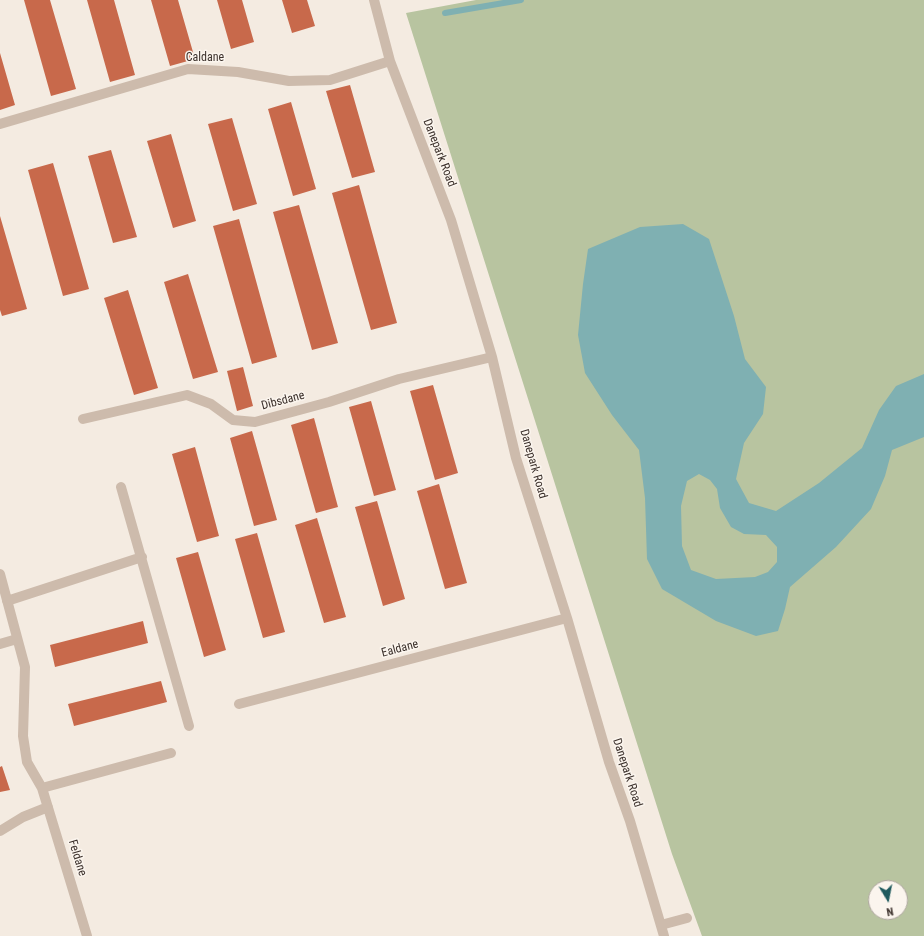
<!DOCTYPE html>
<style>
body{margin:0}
#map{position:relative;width:924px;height:936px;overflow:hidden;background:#f4ebe1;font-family:"Roboto Condensed",sans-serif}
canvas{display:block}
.north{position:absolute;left:868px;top:880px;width:40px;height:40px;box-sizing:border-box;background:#fbf5ee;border:1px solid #aea6a0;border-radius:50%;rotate:170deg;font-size:11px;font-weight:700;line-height:16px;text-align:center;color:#3b302b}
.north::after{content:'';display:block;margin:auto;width:14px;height:18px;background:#1f5a5e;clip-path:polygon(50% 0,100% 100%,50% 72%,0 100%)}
</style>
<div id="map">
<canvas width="924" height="936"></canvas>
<div class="north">N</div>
</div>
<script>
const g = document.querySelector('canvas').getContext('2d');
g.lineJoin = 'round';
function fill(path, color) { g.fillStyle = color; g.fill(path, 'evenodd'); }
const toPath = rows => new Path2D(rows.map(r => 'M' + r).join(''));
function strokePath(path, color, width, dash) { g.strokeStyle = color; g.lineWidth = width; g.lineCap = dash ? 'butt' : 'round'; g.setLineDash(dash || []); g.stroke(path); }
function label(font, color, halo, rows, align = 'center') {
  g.font = font + ' "Roboto Condensed",sans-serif'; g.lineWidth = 3; g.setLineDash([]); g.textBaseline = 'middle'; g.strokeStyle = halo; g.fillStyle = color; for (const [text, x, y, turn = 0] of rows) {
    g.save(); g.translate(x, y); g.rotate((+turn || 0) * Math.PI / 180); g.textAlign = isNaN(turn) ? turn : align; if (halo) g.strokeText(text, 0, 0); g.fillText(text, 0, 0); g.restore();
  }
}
fill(toPath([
 [476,0,924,0,924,936,702,936,672,854,406,13],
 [876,888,900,888,900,912,876,912]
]), '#b8c4a0');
fill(toPath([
 [683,224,709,239,734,316,745,359,766,387,763,414,744,443,736,479,749,503,776,511,819,483,862,448,879,410,896,386,924,374,924,437,892,450,885,476,871,509,836,547,790,587,785,609,778,631,756,636,716,621,662,589,647,559,645,498,639,450,612,415,585,373,578,335,583,284,588,249,640,227],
 [699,474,710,480,717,489,720,508,731,527,744,534,766,535,777,547,777,562,768,572,755,577,716,579,691,570,682,546,681,506,687,481]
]), '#7fb0b2');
strokePath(toPath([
 [445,13,521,0]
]), '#7fb0b2', 6);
fill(toPath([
 [24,0,50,0,76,89,51,96],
 [87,0,114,0,135,75,110,82],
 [151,0,178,0,195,59,170,66],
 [217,0,242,0,254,42,231,49],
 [282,0,307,0,315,26,292,33],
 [0,53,15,105,0,110],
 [350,85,375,172,352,178,326,91],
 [291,102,316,189,293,196,268,109],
 [232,118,257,204,233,211,208,124],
 [171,134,196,221,173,228,147,141],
 [111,150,137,237,113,243,88,156],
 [53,163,89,289,63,296,28,170],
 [359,185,397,323,371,330,332,193],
 [299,205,338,343,312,350,273,212],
 [0,216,27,309,2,316,0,310],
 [239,219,277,357,252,364,213,226],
 [188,274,218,372,193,379,164,282],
 [128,290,158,388,134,395,104,298],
 [243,367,253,406,237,411,227,371],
 [433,385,458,473,435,480,410,391],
 [371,401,396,490,374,496,349,407],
 [314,418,338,507,316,513,291,425],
 [252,431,277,520,254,526,230,438],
 [195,447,219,536,197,542,172,454],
 [439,484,467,583,445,589,417,491],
 [377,501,405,599,383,606,355,507],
 [317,518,346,617,324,623,295,525],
 [257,533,285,632,263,638,235,539],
 [198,552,226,650,204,657,176,558],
 [143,621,148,643,55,667,50,645],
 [161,681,167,702,74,726,68,704],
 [2,766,10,790,0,792,0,767]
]), '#c8694b');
strokePath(toPath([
 [374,0,390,61,451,220,492,357,516,458,567,618,609,762,630,821,664,936],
 [0,124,188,69,238,72,289,81,330,80,390,61],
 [83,419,187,395,211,404,233,420,255,422,329,402,399,379,492,357],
 [121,487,189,726],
 [0,574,25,667,23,736,27,762,42,788,87,936],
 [7,601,142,557],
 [0,644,17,639],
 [239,704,567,618],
 [42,788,171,753],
 [0,831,23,817,48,807],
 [661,925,687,918]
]), '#cdbbac', 10);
label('12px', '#3b302b', '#fbf5ee', [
 ["Caldane",205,58],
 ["Danepark Road",439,153,69],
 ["Dibsdane",283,401,-15],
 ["Danepark Road",533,464,74],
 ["Ealdane",400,649,-15],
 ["Danepark Road",627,773,72],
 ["Feldane",77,858,73]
]);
</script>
